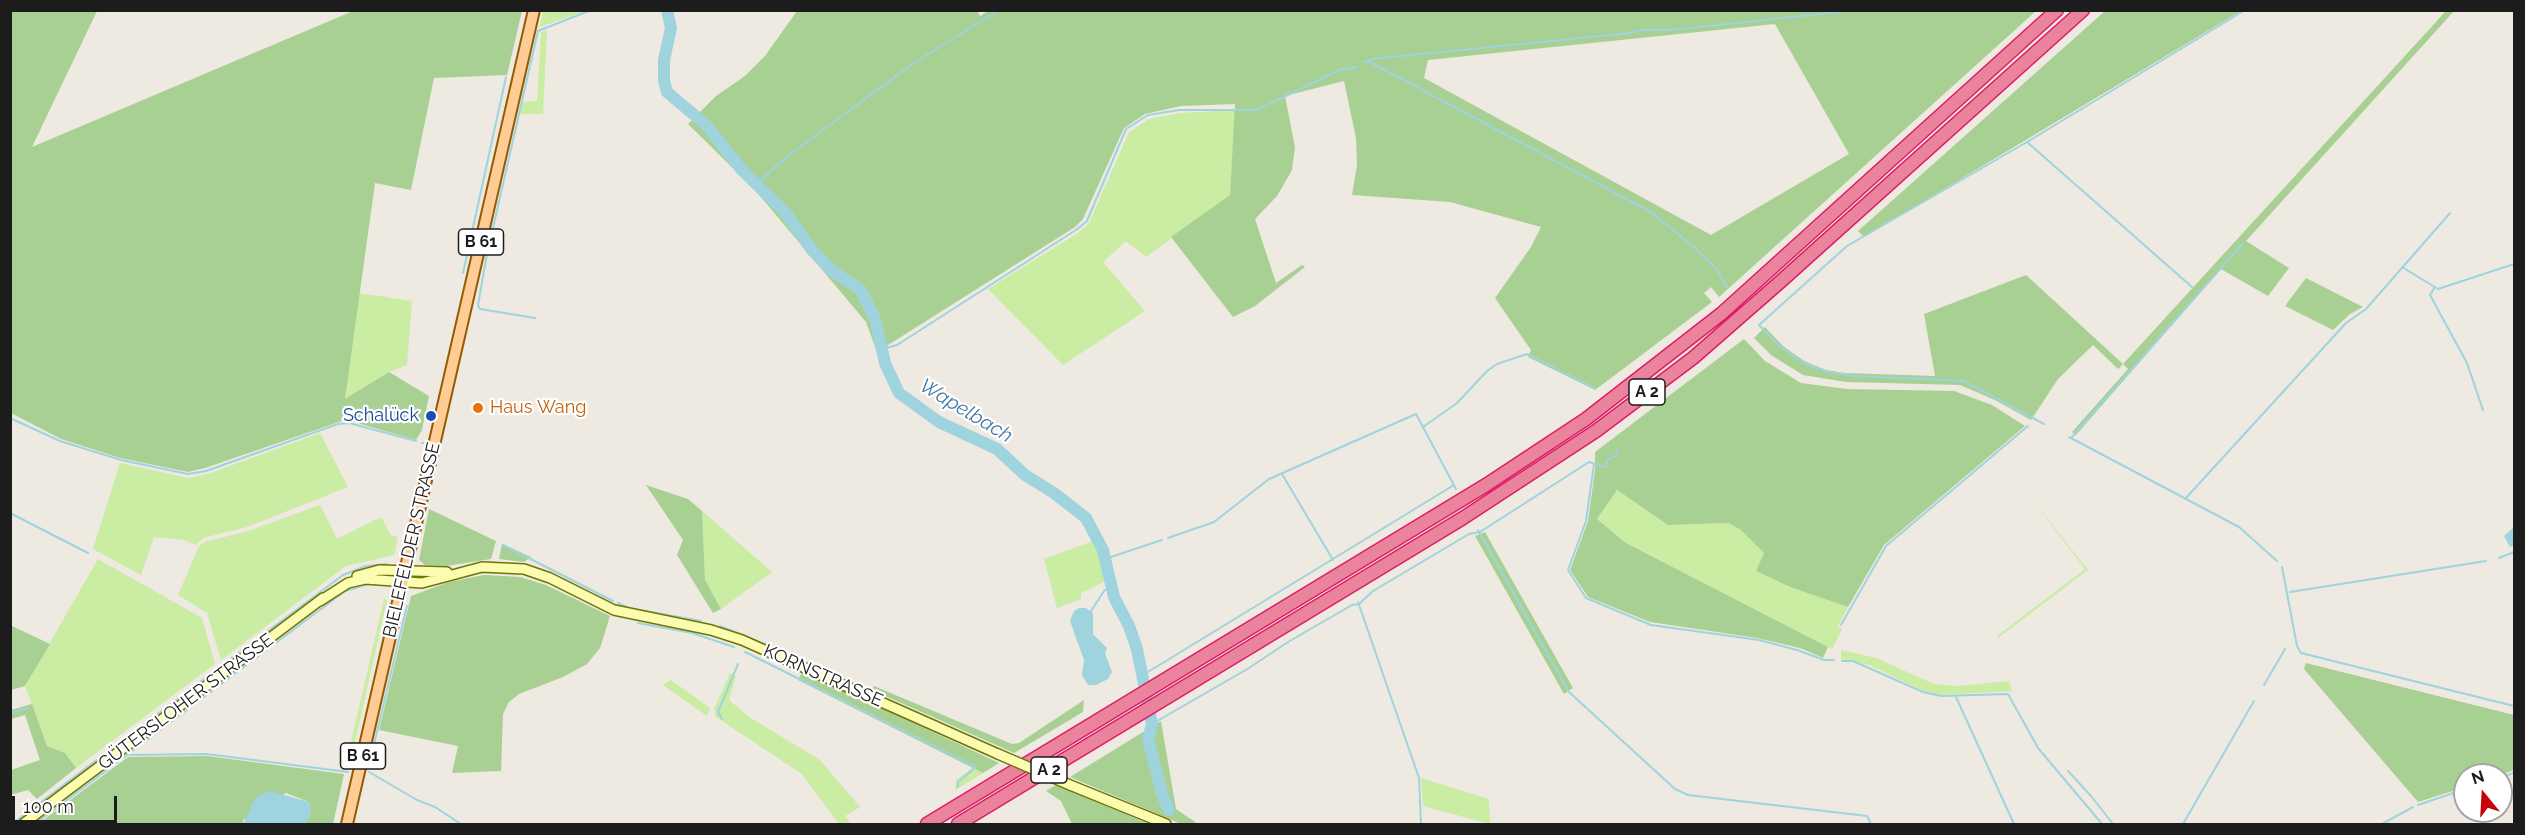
<!DOCTYPE html>
<meta charset="utf-8">
<style>
body{margin:0}
#map{position:relative;width:2525px;height:835px;overflow:hidden;background:#eee9e1;font-family:Raleway,sans-serif}
canvas{display:block}
.frame{position:absolute;inset:0;border:12px solid #1c1c1c;pointer-events:none}
.north{position:absolute;left:2453px;top:763px;width:60px;height:60px;box-sizing:border-box;background:#fff;border:2px solid #a4a4a4;border-radius:50%;rotate:342deg;font-size:16px;font-weight:700;line-height:24px;text-align:center;color:#1c1c1c}
.north::after{content:'';display:block;margin:auto;width:21px;height:27px;background:#c80009;clip-path:polygon(50% 0,100% 100%,50% 72%,0 100%)}
.scale{position:absolute;left:12px;top:796px;width:105px;height:27px;box-sizing:border-box;border:3px solid #1c1c1c;border-top:0;padding-left:8px;font-size:18px;line-height:21px;white-space:nowrap;color:#1c1c1c;-webkit-text-stroke:4px #fff;paint-order:stroke}
</style>
<div id="map">
<canvas width="2525" height="835"></canvas>
<div class="frame"></div>
<div class="north">N</div>
<div class="scale">100 m</div>
</div>
<script>
const g = document.querySelector('canvas').getContext('2d');
g.lineJoin = 'round';
function fill(path, color) { g.fillStyle = color; g.fill(path, 'evenodd'); }
const toPath = rows => new Path2D(rows.map(r => 'M' + r).join(''));
function strokePath(path, color, width, dash) { g.strokeStyle = color; g.lineWidth = width; g.lineCap = dash ? 'butt' : 'round'; g.setLineDash(dash || []); g.stroke(path); }
function label(font, color, halo, rows, align = 'center') {
  g.font = font + ' Raleway,sans-serif'; g.lineWidth = 4.5; g.setLineDash([]); g.textBaseline = 'middle'; g.strokeStyle = halo; g.fillStyle = color; for (const [text, x, y, turn = 0] of rows) {
    g.save(); g.translate(x, y); g.rotate((+turn || 0) * Math.PI / 180); g.textAlign = isNaN(turn) ? turn : align; if (halo) g.strokeText(text, 0, 0); g.fillText(text, 0, 0); g.restore();
  }
}
fill(toPath([
 [543,11,543,10,585,11,540,27],
 [547,30,543,114,520,114,523,102,537,101,541,32],
 [1235,110,1230,195,1146,257,1126,241,1103,262,1145,311,1063,365,988,289,1078,233,1089,223,1129,132,1149,119,1180,113],
 [358,293,412,301,407,365,389,372,345,400],
 [320,433,348,487,247,527,203,538,196,545,184,540,154,537,141,575,93,549,120,463,188,478,208,474],
 [1617,490,1668,525,1729,523,1741,530,1764,553,1756,571,1790,587,1848,607,1838,626,1842,629,1832,649,1626,543,1597,519],
 [2027,493,2088,570,1998,638,1997,636,2085,569],
 [320,505,337,539,381,517,391,535,398,537,394,555,346,566,221,660,207,613,178,595,199,546,205,542,248,531],
 [702,511,772,572,721,609,705,580],
 [1093,541,1101,559,1106,581,1081,593,1081,599,1057,608,1044,559],
 [98,559,202,618,215,664,76,768,65,753,47,746,25,686],
 [384,599,387,600,349,769,345,768],
 [1841,650,1876,658,1934,684,1957,686,2009,681,2012,691,1941,695,1924,691,1869,665,1841,659],
 [730,673,736,676,729,700,749,717,820,760,860,807,845,816,851,824,839,824,802,774,716,717,714,709],
 [671,680,710,708,707,716,663,685],
 [972,768,983,773,955,790,956,780],
 [1421,778,1489,799,1490,824,1423,806]
]), '#caeca3');
fill(toPath([
 [11,10,97,11,32,147,353,11,522,11,507,75,434,78,411,190,375,183,345,399,389,372,429,396,422,430,416,440,350,421,342,421,205,468,188,472,120,458,61,439,11,413],
 [977,10,980,16,990,10,2036,11,1719,297,1711,287,1704,293,1712,302,1595,390,1528,357,1531,350,1495,298,1531,247,1541,227,1450,202,1352,195,1357,165,1356,138,1344,81,1285,96,1295,147,1292,170,1277,196,1255,219,1276,283,1302,265,1305,267,1255,306,1233,317,1171,237,1230,195,1235,104,1181,106,1145,114,1124,128,1083,219,1075,227,877,352,866,322,755,190,688,124,716,96,745,76,765,56,797,11],
 [1775,24,1849,154,1711,235,1424,78,1428,60],
 [2105,11,2241,11,1864,237,1858,231],
 [2446,11,2454,11,2246,241,2289,268,2268,296,2221,269,2076,435,2072,432,2128,369,2123,364,2118,369,2093,345,2058,379,2031,420,1995,400,1960,385,1846,382,1803,375,1771,355,1754,338,1765,327,1783,346,1804,361,1826,370,1844,373,1935,376,1924,314,2026,275,2123,364],
 [2306,278,2363,307,2350,314,2333,330,2285,306],
 [1744,339,1765,361,1801,383,1847,389,1954,391,1992,405,2025,426,1884,545,1848,607,1790,587,1756,571,1764,553,1741,530,1729,523,1668,525,1617,490,1597,519,1626,543,1828,647,1823,658,1800,648,1757,638,1650,622,1588,597,1570,570,1588,521,1595,470,1595,452],
 [646,485,688,499,702,511,705,580,721,609,713,613,677,555,683,540],
 [429,509,496,541,491,559,446,566,425,565,419,560],
 [1485,532,1573,688,1564,694,1475,536],
 [502,544,531,557,524,562,499,559],
 [484,575,520,577,546,585,610,616,600,648,587,664,563,677,519,694,509,702,503,714,501,771,452,773,458,746,379,730,411,596,449,582],
 [10,625,50,644,25,686,11,690],
 [2306,663,2514,715,2514,770,2500,775,2465,775,2465,787,2418,802,2304,669],
 [803,671,999,763,983,773,798,680],
 [874,686,1012,744,1019,743,1084,700,1083,712,1014,753,872,690],
 [32,704,47,746,65,753,76,768,37,799,28,790,10,795,11,770,40,760,25,715,11,719,11,710],
 [1161,721,1176,809,1198,824,1181,824,1070,777],
 [207,756,344,774,333,824,306,824,311,811,309,802,286,793,243,820,243,824,38,824,128,757],
 [1056,785,1149,824,1072,824,1061,801,1046,791]
]), '#a8d093');
fill(toPath([
 [2514,527,2514,545,2510,547,2504,536],
 [1079,608,1086,608,1093,613,1093,634,1107,648,1105,653,1112,672,1108,679,1096,685,1088,685,1082,675,1084,660,1070,621,1074,611],
 [270,791,309,802,311,811,306,824,243,824,255,798]
]), '#9fd3de');
strokePath(toPath([
 [1368,61,1651,212,1696,249,1718,271,1727,288],
 [1365,62,1371,59,1630,33,1640,30,1670,30,1858,10],
 [2027,142,2192,287],
 [758,183,784,159,911,65,999,10],
 [2402,267,2438,289,2514,264],
 [463,273,506,77],
 [2435,287,2430,295,2467,363,2483,410],
 [535,318,480,309,478,305,487,254,538,31,591,10],
 [883,349,897,345,1076,230,1087,221,1126,129,1148,115,1179,110,1257,110,1339,70,1357,67],
 [10,418,60,441,121,460,188,474,206,471,338,424,349,423,416,441],
 [2044,424,1964,381,1854,376,1825,371,1803,363,1781,347,1759,325,1847,246,2027,142,2245,10],
 [1423,427,1457,403,1487,371,1497,364,1527,354,1594,388],
 [2069,437,2239,527,2277,561],
 [2071,438,2243,243],
 [422,443,427,443],
 [1594,464,1586,521,1568,570,1586,598,1651,625,1759,640,1797,650,1824,660,1834,660],
 [1282,474,1333,560],
 [2185,499,2346,323,2366,309,2450,213],
 [10,513,88,553],
 [1478,530,1569,692,1675,789,1688,795,1867,816,1871,824],
 [1168,538,1214,522,1269,479,1416,414,1456,489],
 [503,545,613,601],
 [2499,558,2514,552],
 [1105,559,1162,540],
 [2282,567,2297,646,2301,653,2514,706],
 [2290,592,2486,561],
 [1358,602,1419,778,1421,824],
 [618,603,629,608,701,621],
 [1091,611,1104,591,1111,586],
 [638,623,692,633,734,647],
 [1841,625,1886,546,2028,426],
 [720,626,804,660],
 [745,652,976,767,958,782,958,787],
 [1842,661,1853,661,1923,692,1941,696,2008,694,2038,748,2102,824],
 [224,664,343,575,366,566,387,564],
 [1143,675,1454,485],
 [221,684,345,591,369,584],
 [2264,685,2285,649],
 [1956,697,2014,824],
 [10,713,29,708],
 [722,719,718,712,738,664],
 [1152,724,1249,668,1288,642,1352,605,1359,604,1373,591,1469,534,1480,532,1589,462,1605,467,1608,459,1616,456,1618,449],
 [127,755,207,754,348,772],
 [369,765,407,606],
 [2068,771,2091,796,2113,824],
 [369,772,417,800,435,807,461,824],
 [2501,777,2514,773],
 [2418,805,2465,789],
 [12,824,216,670],
 [35,824,212,691],
 [2183,824,2254,701],
 [2382,824,2413,807]
]), '#9fd3de', 2);
strokePath(toPath([
 [667,10,671,28,664,60,664,81,667,92,706,125,741,169,785,212,812,250,832,271,860,289,875,319,885,363,899,393,939,422,997,449,1025,475,1054,493,1086,518,1103,550,1114,597,1129,626,1137,649,1152,724,1148,739,1162,794,1169,810]
]), '#9fd3de', 12);
const secondary = toPath([
 [357,576,379,570,447,572],
 [320,601,348,583,365,579,422,583,482,567,524,569,550,578,614,610,711,630,742,640,998,754],
 [1070,785,1166,824],
 [23,824,323,598]
]);
const primary = toPath([
 [347,824,534,10]
]);
const highway = toPath([
 [927,824,1486,485,1586,419,1721,314,2057,10],
 [958,824,1463,518,1596,431,1693,358,1780,282,2083,10]
]);
strokePath(secondary, '#6f7600', 12);
strokePath(primary, '#945c00', 14);
strokePath(highway, '#df1b67', 15);
strokePath(secondary, '#fcfcb1', 9);
strokePath(primary, '#ffcc95', 10);
strokePath(highway, '#ea849c', 12);
const secondaryBridge = toPath([
 [998,754,1070,785]
]);
strokePath(secondaryBridge, '#6f7600', 12, []);
strokePath(secondaryBridge, '#fcfcb1', 9);
for (const [x, y, r, color] of [
 [478,408,6,"#e8710a"],
 [431,416,6,"#1a4fb4"]
]) { const dot = new Path2D(); dot.arc(x, y, r, 0, 2 * Math.PI); g.fillStyle = color; g.fill(dot); strokePath(dot, '#fff', 2); }
for (const [x, y, w] of [
 [481,242,45],
 [1647,392,36],
 [363,756,45],
 [1049,770,36]
]) { const box = new Path2D(); box.roundRect(x - w / 2, y - 13, w, 26, 4.5); g.fillStyle = '#fff'; g.fill(box); strokePath(box, '#1c1c1c', 1.5); }
label('bold 16px', '#1c1c1c', null, [
 ["B 61",481,242],
 ["A 2",1647,392],
 ["B 61",363,756],
 ["A 2",1049,770]
]);
label('18px', '#c56008', '#fff', [
 ["Haus Wang",490,408]
], 'left');
label('18px', '#164399', '#fff', [
 ["Schalück",419,416]
], 'right');
label('18px', '#1c1c1c', '#fff', [
 ["BIELEFELDER STRASSE",412,540,-77],
 ["KORNSTRASSE",823,676,24],
 ["GÜTERSLOHER STRASSE",186,702,-37]
]);
label('italic 20px', '#417aa8', '#fff', [
 ["Wapelbach",966,411,31]
]);
</script>
